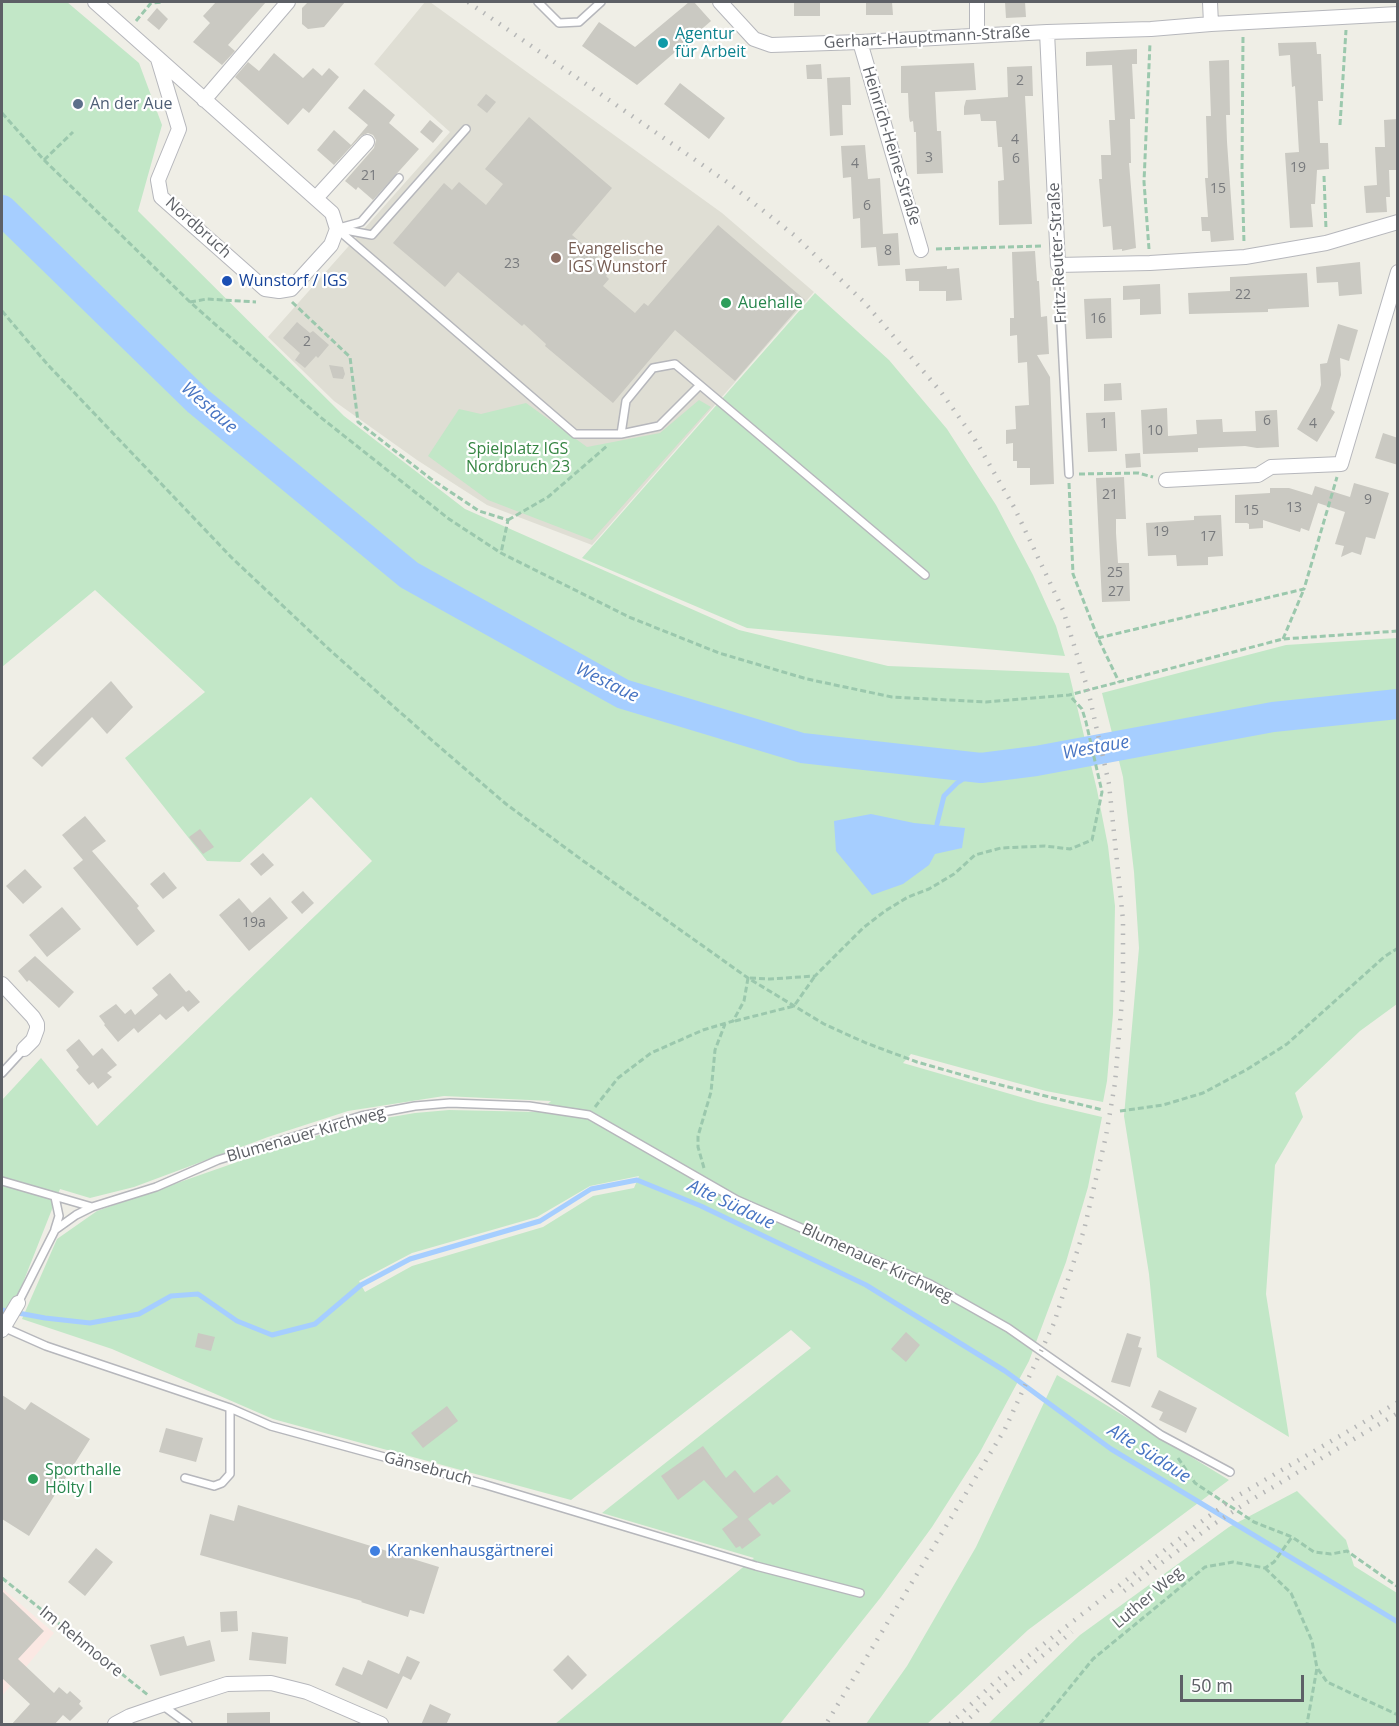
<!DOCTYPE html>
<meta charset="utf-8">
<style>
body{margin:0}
#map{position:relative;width:1399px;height:1726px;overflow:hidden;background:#efeee6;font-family:"Open Sans",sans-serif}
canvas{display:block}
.frame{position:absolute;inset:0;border:3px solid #5d6066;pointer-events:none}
.scale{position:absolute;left:1180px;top:1675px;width:124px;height:27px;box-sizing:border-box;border:3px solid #5d6066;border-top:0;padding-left:8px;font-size:18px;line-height:21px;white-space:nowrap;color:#5d6066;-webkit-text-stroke:4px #fff;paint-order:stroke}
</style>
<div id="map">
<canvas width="1399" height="1726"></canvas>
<div class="frame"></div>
<div class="scale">50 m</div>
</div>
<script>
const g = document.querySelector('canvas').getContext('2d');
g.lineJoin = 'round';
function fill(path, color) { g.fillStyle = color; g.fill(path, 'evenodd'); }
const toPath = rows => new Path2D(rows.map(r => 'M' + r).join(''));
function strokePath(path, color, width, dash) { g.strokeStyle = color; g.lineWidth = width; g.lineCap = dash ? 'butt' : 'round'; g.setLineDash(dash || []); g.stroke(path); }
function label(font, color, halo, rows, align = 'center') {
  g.font = font + ' "Open Sans",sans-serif'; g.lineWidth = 4.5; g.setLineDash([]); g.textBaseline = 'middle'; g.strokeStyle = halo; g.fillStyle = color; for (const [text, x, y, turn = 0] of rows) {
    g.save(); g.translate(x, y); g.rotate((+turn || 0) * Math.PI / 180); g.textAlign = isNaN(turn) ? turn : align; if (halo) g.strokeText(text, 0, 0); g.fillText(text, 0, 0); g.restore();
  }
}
fill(toPath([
 [425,2,430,2,722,213,814,292,592,545,487,505,417,460,334,401,268,337,450,132,374,64]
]), '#dfded4');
fill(toPath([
 [2,1588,54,1633,2,1696]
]), '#fbe8e3');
fill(toPath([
 [2,2,67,2,139,63,162,125,138,211,344,416,465,509,739,630,888,666,1069,673,1097,790,1108,846,1115,906,1113,1014,1107,1081,1103,1102,1046,1091,911,1054,903,1063,1038,1102,1102,1117,1088,1187,1066,1262,1029,1361,980,1452,932,1527,881,1597,780,1724,555,1724,754,1558,602,1513,811,1348,791,1330,571,1500,273,1419,112,1349,22,1319,57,1239,97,1211,283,1146,362,1122,415,1113,449,1110,539,1112,551,1101,444,1096,348,1111,268,1137,134,1187,90,1198,60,1189,13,1308,2,1324,2,1100,41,1058,97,1126,372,861,311,797,240,862,207,861,125,758,205,692,95,590,2,667],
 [639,1176,634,1188,593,1196,543,1227,412,1266,365,1292,359,1281,412,1253,537,1217,590,1186],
 [815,293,889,360,947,429,996,505,1033,575,1056,626,1065,656,747,628,582,558],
 [699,400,711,407,592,540,488,500,428,456,459,409,481,414,526,403,587,447,660,433],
 [1397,638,1397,1004,1360,1031,1295,1093,1303,1117,1275,1165,1266,1294,1289,1437,1157,1357,1149,1274,1124,1116,1139,948,1134,872,1123,777,1102,693,1286,645],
 [1057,1375,1229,1480,1028,1630,927,1724,866,1724,907,1666,976,1547],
 [1297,1491,1346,1540,1354,1566,1397,1593,1397,1724,988,1724,1080,1635,1229,1527]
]), '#c2e7c7');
fill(toPath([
 [871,814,914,823,965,828,962,848,935,854,929,865,903,884,872,895,836,851,834,821]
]), '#a6ceff');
strokePath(toPath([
 [937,824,944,796,957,783,981,768],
 [2,1310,45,1318,90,1323,139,1314,171,1296,198,1294,237,1321,272,1335,315,1324,361,1285,410,1259,540,1221,591,1189,637,1180,701,1206,866,1285,1005,1371,1111,1449,1398,1622]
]), '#a6ceff', 5);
strokePath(toPath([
 [2,210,198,401,409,575,623,694,802,748,981,768,1036,761,1273,717,1398,704]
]), '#a6ceff', 30);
fill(toPath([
 [216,2,266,2,228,45,235,51,222,65,193,42,210,23,203,16],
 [308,2,345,2,324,27,308,29,302,24,302,8],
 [689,2,694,2,711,21,637,85,582,46,599,22,635,47],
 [794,2,820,2,820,16,794,16],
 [866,2,892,2,893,15,866,15],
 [1005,2,1025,2,1026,17,1006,18],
 [157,8,168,19,159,30,147,20],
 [1316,42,1317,54,1321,54,1323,101,1318,101,1320,143,1328,143,1329,169,1317,170,1315,204,1311,204,1313,227,1290,228,1285,153,1299,152,1295,86,1292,87,1290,55,1279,56,1278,43],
 [1137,49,1137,64,1132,64,1135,119,1130,119,1131,163,1129,163,1136,248,1122,251,1122,249,1113,250,1111,226,1103,227,1099,179,1102,179,1101,155,1111,155,1109,120,1115,120,1112,65,1086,66,1086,52],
 [274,53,303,78,313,68,322,76,329,68,339,77,309,113,303,108,288,125,235,77,248,62,259,71],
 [1229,60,1230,115,1226,115,1227,142,1234,240,1211,242,1210,231,1202,231,1201,217,1208,217,1205,178,1208,178,1206,116,1211,116,1209,61],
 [974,63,976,90,935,92,937,131,941,131,943,173,917,174,916,132,914,132,913,121,910,122,909,117,908,93,901,93,901,66],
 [821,64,822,79,807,79,806,65],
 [1032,66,1033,96,1025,96,1032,224,999,225,998,181,1004,180,1002,147,998,147,996,121,981,121,980,114,964,115,964,107,966,100,1008,97,1007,67],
 [850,77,851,105,842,105,843,135,830,136,827,78],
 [680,83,725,118,709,139,664,104],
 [364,89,395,115,389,123,419,149,373,200,358,187,356,190,345,181,374,148,376,140,373,135,368,133,361,136,334,165,317,150,334,130,351,145,368,125,348,108],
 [486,94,496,102,487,113,477,105],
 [529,117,612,188,572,235,612,269,606,276,609,279,603,286,635,313,644,303,648,306,718,225,805,300,735,381,675,330,613,403,545,346,546,344,524,324,522,326,458,272,445,287,393,243,444,183,452,190,459,182,486,205,503,184,485,169],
 [1398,119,1398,170,1389,170,1390,197,1386,197,1387,212,1366,213,1364,186,1377,185,1375,147,1385,147,1384,120],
 [430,120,443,131,433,143,420,132],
 [865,145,868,179,880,178,883,234,898,233,900,265,878,266,876,247,861,248,860,218,853,219,851,177,843,178,841,146],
 [1035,251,1037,281,1039,281,1041,317,1047,316,1049,354,1037,355,1050,377,1054,484,1030,485,1030,468,1017,468,1017,461,1013,461,1013,443,1006,444,1006,430,1016,429,1015,406,1029,405,1027,362,1018,363,1017,335,1010,336,1010,318,1014,318,1012,252],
 [1360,262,1362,294,1339,296,1338,282,1317,283,1316,267],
 [947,266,947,269,959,268,962,300,946,301,946,291,919,291,919,281,906,281,905,269],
 [1307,273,1309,307,1268,309,1268,312,1189,314,1188,293,1230,291,1230,277],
 [1160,284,1161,314,1140,315,1140,299,1123,300,1123,286],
 [1111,298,1112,338,1086,339,1084,299],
 [297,322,310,333,313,331,329,345,318,358,316,356,305,368,295,360,300,353,283,338],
 [1338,324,1358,330,1349,361,1340,358,1341,375,1331,409,1335,412,1317,442,1297,429,1319,391,1321,385,1320,364,1327,363],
 [329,365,343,367,345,374,343,379,333,378],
 [1121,383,1122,400,1104,401,1104,384],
 [1167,408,1168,436,1197,434,1196,420,1222,419,1223,432,1256,431,1255,411,1277,410,1279,447,1257,448,1245,446,1198,448,1198,452,1143,454,1141,410],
 [1115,412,1117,451,1088,452,1086,413],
 [1383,433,1398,438,1398,465,1375,458],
 [1140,453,1141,467,1126,468,1125,454],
 [1124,477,1126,519,1116,519,1116,533,1118,563,1129,563,1130,601,1102,602,1096,478],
 [1354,483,1389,493,1375,539,1366,537,1361,555,1352,552,1341,557,1344,546,1335,544,1345,512,1318,503,1309,531,1301,528,1300,532,1263,520,1263,528,1249,529,1249,524,1247,523,1235,523,1235,495,1270,493,1270,488,1289,488,1312,495,1315,486,1350,497],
 [1221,515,1223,556,1208,557,1208,565,1177,566,1176,555,1148,556,1146,523,1194,520,1194,516],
 [111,681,133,707,107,734,92,717,42,767,32,758],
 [85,816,106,841,92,851,139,906,137,908,155,931,137,946,73,868,83,860,62,835],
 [200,829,214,847,203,854,189,837],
 [263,853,274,865,261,876,250,864],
 [25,869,42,887,23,904,6,886],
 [164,872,177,888,163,899,150,884],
 [303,891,314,903,302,914,291,902],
 [270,897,288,918,249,951,219,915,239,898,252,913],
 [62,907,81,929,47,957,29,935],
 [35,956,74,992,59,1008,29,980,27,982,18,971],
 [170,973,186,992,189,990,200,1002,188,1012,183,1006,166,1020,160,1014,138,1033,134,1028,118,1042,104,1025,105,1024,99,1016,116,1004,125,1014,131,1009,135,1015,158,995,152,988],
 [79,1039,93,1056,102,1048,117,1065,107,1073,112,1077,98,1089,93,1082,89,1085,76,1070,79,1067,66,1050],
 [906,1332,920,1345,906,1362,891,1349],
 [198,1333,215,1337,211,1351,195,1347],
 [1127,1333,1141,1337,1138,1347,1142,1348,1130,1387,1111,1382],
 [1159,1390,1197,1408,1186,1433,1159,1420,1163,1412,1151,1407],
 [2,1395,25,1410,31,1402,90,1439,29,1536,2,1519],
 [447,1406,458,1421,423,1448,411,1433],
 [166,1428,203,1438,196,1462,159,1452],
 [703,1446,726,1478,735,1470,754,1493,777,1475,791,1491,773,1505,770,1502,748,1519,761,1535,742,1549,740,1546,736,1548,722,1529,738,1517,704,1480,678,1500,661,1476],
 [238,1505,439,1567,424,1614,410,1610,408,1617,361,1602,362,1601,200,1555,210,1514,234,1521],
 [96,1548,113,1562,85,1596,68,1582],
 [2,1591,44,1631,18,1659,54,1693,59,1687,67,1694,70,1691,81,1701,79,1704,83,1708,70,1721,63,1715,54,1725,11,1725,30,1704,2,1678],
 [237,1611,238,1631,221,1632,220,1612],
 [252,1632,288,1637,286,1664,249,1660],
 [184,1636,187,1646,210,1640,215,1661,160,1676,150,1645],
 [568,1655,587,1675,572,1690,553,1670],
 [407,1656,420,1662,411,1680,403,1676,387,1709,335,1685,343,1667,362,1675,368,1660,399,1674],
 [430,1704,451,1714,446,1725,421,1725],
 [270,1712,270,1725,227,1725,227,1713]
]), '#cac9c2');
const service = toPath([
 [538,2,559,23,579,22,601,2],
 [339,228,361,222,399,178],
 [337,229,575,434,621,434,659,426,700,385,925,575],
 [340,229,372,235,466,129],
 [1058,265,1069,474],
 [621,434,626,401,653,368,675,364,700,385],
 [2,1073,24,1049],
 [2,1181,92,1207],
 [55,1197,59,1216,55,1229],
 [18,1303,55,1230,76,1215,92,1207,156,1187,218,1160,361,1116,415,1106,450,1103,529,1106,589,1115,737,1200,930,1284,1008,1328,1161,1435,1230,1472],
 [3,1327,46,1346,230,1408,271,1426,483,1484,756,1566,860,1593],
 [185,1478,214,1486,222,1483,230,1474,230,1408],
 [162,1705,188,1724]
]);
const minor = toPath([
 [95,2,332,213,337,229,331,245,291,289,279,291,265,289,161,197,158,180,179,129,158,59],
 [720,2,754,39,771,45,860,42,1047,32,1151,29,1211,24,1398,14],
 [977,2,977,35],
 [1210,2,1211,24],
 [1047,32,1058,265,1150,263,1245,257,1326,243,1398,222],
 [860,42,921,250],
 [204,100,288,2],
 [316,198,367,142],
 [1166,480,1258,475,1271,467,1341,464,1398,272],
 [2,984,33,1017,37,1024,37,1029,33,1040,24,1049],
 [2,1330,18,1303],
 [115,1724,130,1716,162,1705,227,1684,271,1683,307,1692,381,1724]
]);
strokePath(service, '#b6b7bc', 10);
strokePath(minor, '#b6b7bc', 16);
strokePath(toPath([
 [136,21,151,3,162,2],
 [1243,37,1242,170,1244,243],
 [2,113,44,160,190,302,319,416,449,519,501,553,629,617,719,653,807,679,892,697,986,702,1069,695,1283,639,1398,631],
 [1340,125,1346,30],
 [44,160,73,132],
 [1324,176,1326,229],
 [936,249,1043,246],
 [1149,249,1144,182,1150,43],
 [190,302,207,299,256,302],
 [292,302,350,357,358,422,431,479,479,511,508,520,501,553],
 [2,311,48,365,232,558,332,652,435,743,506,804,582,860,748,978,824,1024,866,1043,917,1062,980,1080,1103,1110],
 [1079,474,1138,473,1153,477],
 [1069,483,1073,574,1098,638,1119,682],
 [508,520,548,497,607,446],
 [1098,638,1304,589,1337,477],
 [1283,639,1304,589],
 [750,978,770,979,815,976,863,928,885,911,908,897,929,889,954,874,975,855,1001,848,1045,846,1070,849,1092,840,1102,792,1086,722,1082,709,1069,695],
 [735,1021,794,1006,815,976],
 [595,1107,618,1078,651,1053,703,1030,733,1021,744,1001,748,978],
 [1120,1111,1163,1105,1203,1093,1246,1070,1287,1044,1384,957,1398,948],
 [704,1168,698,1147,698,1136,711,1092,715,1050,725,1024],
 [1178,1458,1195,1483,1254,1522,1292,1537,1314,1552,1331,1554,1347,1551,1398,1587],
 [1265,1568,1291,1593,1312,1641,1317,1668,1307,1724],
 [2,1578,148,1695],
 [1318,1669,1327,1682,1398,1715],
 [1040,1724,1093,1659,1205,1567,1233,1562,1265,1568,1274,1562,1292,1537]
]), '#9bc8ad', 3, [6, 3]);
strokePath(service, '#fff', 7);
strokePath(minor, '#fff', 14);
strokePath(toPath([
 [468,2,727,182,794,235,865,303,941,392,974,438,1014,507,1063,610,1088,690,1109,784,1123,920,1123,988,1115,1083,1106,1136,1084,1230,1054,1323,1005,1429,826,1724],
 [1124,1591,1211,1526,1246,1503,1398,1413],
 [950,1724,996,1681,1201,1522,1234,1498,1398,1402],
 [963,1724,1002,1688,1072,1632]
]), '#b6b7b7', 4.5, [1.5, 8]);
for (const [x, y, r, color] of [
 [663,43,6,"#0f9aa8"],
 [78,104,6,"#5c6f8a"],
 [556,258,6,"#8d6e63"],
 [227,281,6,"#1a4fb4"],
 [726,303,6,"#2e9e5b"],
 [33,1479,6,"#2e9e5b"],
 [375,1551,6,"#3f7fe0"]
]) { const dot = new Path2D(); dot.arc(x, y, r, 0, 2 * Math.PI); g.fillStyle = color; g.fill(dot); strokePath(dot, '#fff', 2); }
label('14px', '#787a7d', null, [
 ["2",1020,81],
 ["4",1015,140],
 ["3",929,158],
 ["6",1016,159],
 ["4",855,164],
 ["19",1298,168],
 ["21",369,176],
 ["15",1218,189],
 ["6",867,206],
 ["8",888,251],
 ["23",512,264],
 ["22",1243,295],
 ["16",1098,319],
 ["2",307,342],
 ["6",1267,421],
 ["1",1104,424],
 ["4",1313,424],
 ["10",1155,431],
 ["21",1110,495],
 ["9",1368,500],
 ["13",1294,508],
 ["15",1251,511],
 ["19",1161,532],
 ["17",1208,537],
 ["25",1115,573],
 ["27",1116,592],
 ["19a",254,923]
]);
label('16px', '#0d838f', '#fff', [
 ["Agentur",675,34],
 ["für Arbeit",675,52]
], 'left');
label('16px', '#5d6066', '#fff', [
 ["Gerhart-Hauptmann-Straße",927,38,-3],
 ["Heinrich-Heine-Straße",891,146,73],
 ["Nordbruch",198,228,42],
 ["Fritz-Reuter-Straße",1058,253,-93],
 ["Blumenauer Kirchweg",306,1135,-16],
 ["Blumenauer Kirchweg",877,1263,25],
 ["Gänsebruch",428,1469,15],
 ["Luther Weg",1148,1598,-40],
 ["Im Rehmoore",81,1642,39]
]);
label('16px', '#4e5e75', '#fff', [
 ["An der Aue",90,104]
], 'left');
label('16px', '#785e54', '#fff', [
 ["Evangelische",568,249],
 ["IGS Wunstorf",568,267]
], 'left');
label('16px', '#164399', '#fff', [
 ["Wunstorf / IGS",239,281]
], 'left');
label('16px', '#27864d', '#fff', [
 ["Auehalle",738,303],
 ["Sporthalle",45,1470],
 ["Hölty I",45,1488]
], 'left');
label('16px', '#358542', '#fff', [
 ["Spielplatz IGS",518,449],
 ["Nordbruch 23",518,467]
]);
label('16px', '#366cbe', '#fff', [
 ["Krankenhausgärtnerei",387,1551]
], 'left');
label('italic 18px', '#4875c3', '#fff', [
 ["Westaue",209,408,41],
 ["Westaue",607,683,26],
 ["Westaue",1096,748,-10],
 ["Alte Südaue",731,1205,25],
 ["Alte Südaue",1149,1454,32]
]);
</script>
